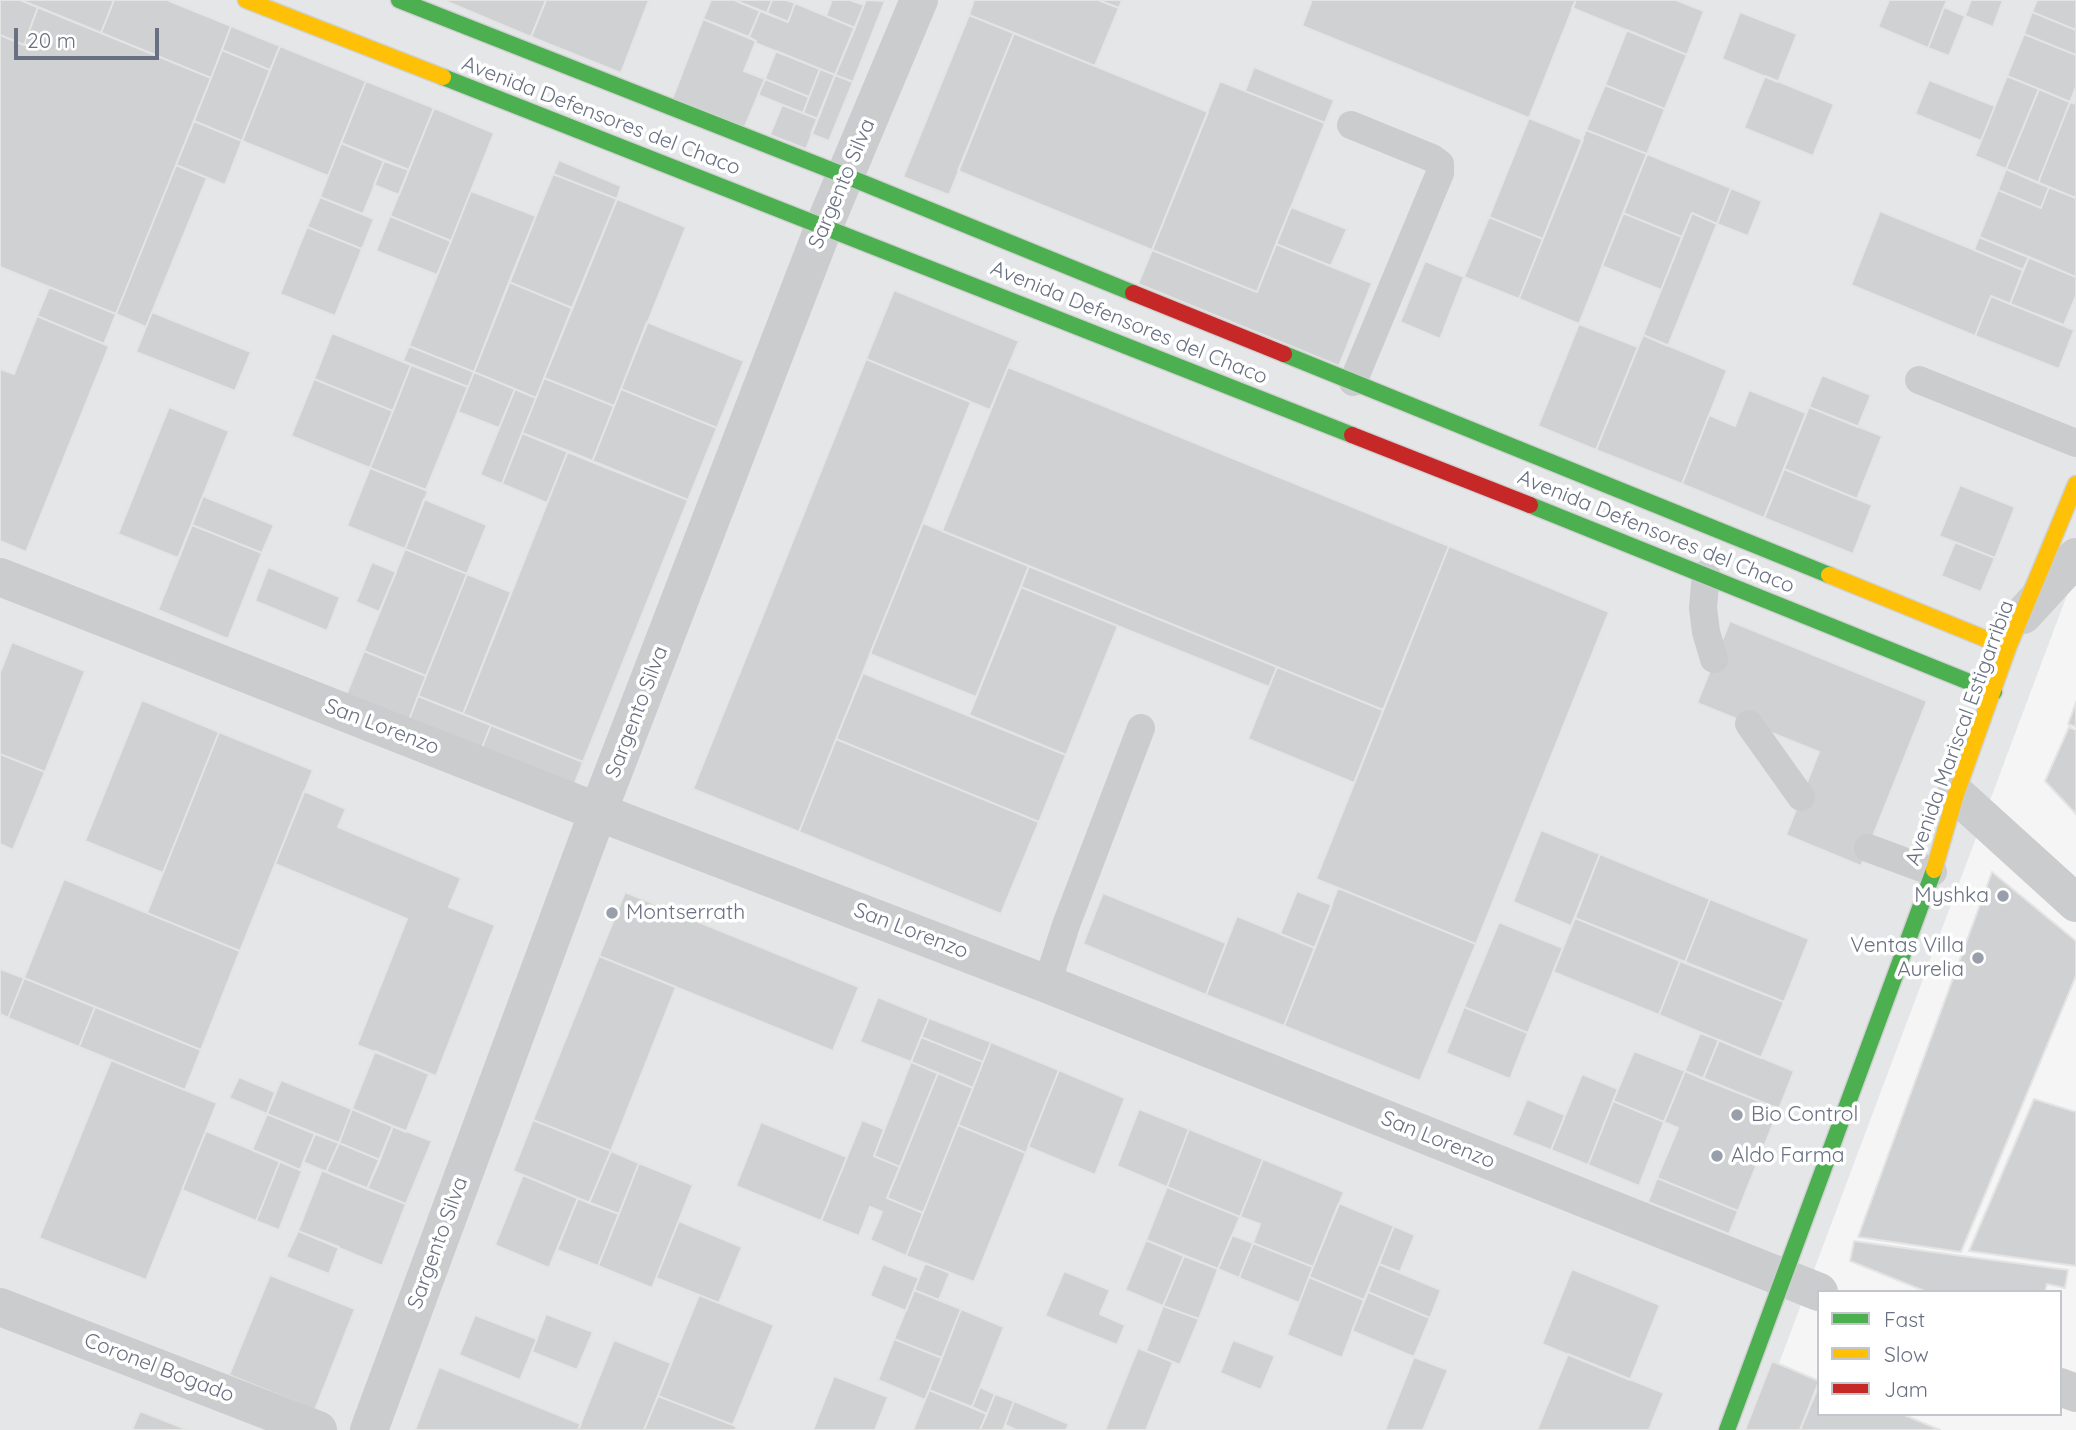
<!DOCTYPE html>
<style>
body{margin:0}
#map{position:relative;width:2076px;height:1430px;overflow:hidden;background:#f5f5f5;font-family:Quicksand,sans-serif}
canvas{display:block}
.legend{position:absolute;left:1817px;top:1290px;width:245px;height:126px;box-sizing:border-box;background:#fff;border:2px solid #c3c6cd;margin:0;padding:9px 12px;list-style:none;font-size:21px;color:#687082}
.legend li{display:flex;align-items:center;gap:14px;height:35px}
.legend b{width:35px;border:2px solid #c3c6cd}
.scale{position:absolute;left:14px;top:28px;width:145px;height:32px;box-sizing:border-box;border:4px solid #687082;border-top:0;padding-left:9px;font-size:21px;line-height:24px;white-space:nowrap;color:#687082;-webkit-text-stroke:5px #fff;paint-order:stroke}
</style>
<div id="map">
<canvas width="2076" height="1430"></canvas>
<ul class="legend">
<li><b style="height:9px;background:#4caf50"></b>Fast</li>
<li><b style="height:9px;background:#ffc107"></b>Slow</li>
<li><b style="height:9px;background:#c62828"></b>Jam</li>
</ul>
<div class="scale">20 m</div>
</div>
<script>
const g = document.querySelector('canvas').getContext('2d');
g.lineJoin = 'round';
function fill(path, color) { g.fillStyle = color; g.fill(path, 'evenodd'); }
const toPath = rows => new Path2D(rows.map(r => 'M' + r).join(''));
function strokePath(path, color, width, dash) { g.strokeStyle = color; g.lineWidth = width; g.lineCap = dash ? 'butt' : 'round'; g.setLineDash(dash || []); g.stroke(path); }
function label(font, color, halo, rows, align = 'center') {
  g.font = font + ' Quicksand,sans-serif'; g.lineWidth = 7; g.setLineDash([]); g.textBaseline = 'middle'; g.strokeStyle = halo; g.fillStyle = color; for (const [text, x, y, turn = 0] of rows) {
    g.save(); g.translate(x, y); g.rotate((+turn || 0) * Math.PI / 180); g.textAlign = isNaN(turn) ? turn : align; if (halo) g.strokeText(text, 0, 0); g.fillText(text, 0, 0); g.restore();
  }
}
fill(toPath([
 [0,0,2076,0,2076,571,1754,1430,0,1430]
]), '#e5e6e7');
const building = toPath([
 [0,0,20,0,38,7,24,45,0,35,0,0],
 [20,0,114,0,101,33,20,0],
 [114,0,167,0,231,26,211,78,101,33,114,0],
 [443,0,546,0,531,37,443,0],
 [546,0,649,0,621,73,531,37,546,0],
 [711,0,734,0,760,11,749,37,703,19,711,0],
 [734,0,772,0,767,13,734,0],
 [772,0,786,0,795,3,788,22,767,13,772,0],
 [832,0,850,0,864,5,855,28,826,16,832,0],
 [866,0,885,1,853,82,835,75,866,0],
 [974,0,1098,0,1119,8,1095,66,969,15,974,0],
 [1098,0,1122,0,1119,8,1098,0],
 [1312,0,1576,0,1529,118,1302,26,1312,0],
 [1576,0,1676,0,1704,11,1687,55,1572,8,1576,0],
 [1889,0,1947,0,1928,48,1878,27,1889,0],
 [1971,0,2003,0,1993,27,1965,16,1971,0],
 [2037,0,2076,0,2076,30,2032,12,2037,0],
 [795,3,855,28,835,75,755,43,756,41,749,37,760,11,788,22,795,3],
 [38,7,211,78,116,314,0,267,0,35,24,45,38,7],
 [1944,7,1965,16,1949,56,1928,48,1944,7],
 [1740,12,1797,34,1778,82,1722,59,1740,12],
 [2032,12,2076,30,2076,55,2024,34,2032,12],
 [969,15,1014,33,949,195,903,177,969,15],
 [703,19,756,41,744,71,765,79,743,131,671,102,703,19],
 [231,26,280,46,270,70,222,50,231,26],
 [1627,30,1687,55,1665,109,1605,85,1627,30],
 [1014,33,1208,112,1152,250,958,171,1014,33],
 [2024,34,2076,55,2076,87,2070,102,2007,76,2024,34],
 [280,46,366,81,328,176,242,141,280,46],
 [222,50,270,70,242,141,194,121,222,50],
 [776,51,820,69,809,97,765,79,776,51],
 [1254,67,1334,100,1325,123,1245,91,1254,67],
 [820,69,835,75,818,119,803,113,820,69],
 [835,75,853,82,829,141,811,134,835,75],
 [1765,76,1834,104,1813,156,1744,128,1765,76],
 [2007,76,2039,89,2006,169,1975,156,2007,76],
 [765,79,809,97,803,113,758,95,765,79],
 [1929,80,1995,106,1981,141,1915,114,1929,80],
 [366,81,434,108,409,170,341,143,366,81],
 [1220,81,1325,123,1257,292,1152,250,1220,81],
 [1605,85,1665,109,1647,154,1586,130,1605,85],
 [2039,89,2070,102,2038,183,2006,169,2039,89],
 [2070,102,2076,104,2076,198,2038,183,2070,102],
 [782,105,818,119,806,149,770,135,782,105],
 [434,108,494,133,451,241,390,216,434,108],
 [1529,118,1583,140,1543,239,1489,217,1529,118],
 [194,121,242,141,225,185,176,165,194,121],
 [1586,130,1647,154,1579,324,1519,299,1586,130],
 [341,143,384,161,363,214,320,197,341,143],
 [1647,154,1731,188,1717,224,1692,213,1682,237,1623,213,1647,154],
 [559,160,621,186,617,199,553,174,559,160],
 [384,161,409,170,399,195,374,185,384,161],
 [176,165,207,178,146,327,116,314,176,165],
 [2006,169,2049,187,2041,208,1998,190,2006,169],
 [553,174,617,199,572,308,509,282,553,174],
 [2049,187,2076,198,2076,277,1979,237,1998,190,2041,208,2049,187],
 [1731,188,1762,201,1748,236,1717,224,1731,188],
 [471,191,536,216,474,372,409,346,471,191],
 [320,197,374,219,362,249,307,227,320,197],
 [617,199,686,227,614,406,544,378,617,199],
 [1291,207,1347,229,1331,266,1276,244,1291,207],
 [1880,211,2023,270,2010,304,1991,296,1975,336,1851,285,1880,211],
 [1623,213,1682,237,1661,290,1602,266,1623,213],
 [1692,213,1717,224,1668,346,1643,335,1692,213],
 [390,216,451,241,437,275,376,251,390,216],
 [1489,217,1543,239,1519,299,1464,277,1489,217],
 [307,227,362,249,335,316,280,294,307,227],
 [1979,237,2029,257,2023,270,1974,250,1979,237],
 [1276,244,1372,283,1339,366,1138,284,1152,250,1257,292,1276,244],
 [2029,257,2076,277,2076,296,2064,325,2010,304,2029,257],
 [1425,261,1464,277,1440,339,1400,322,1425,261],
 [509,282,572,308,536,398,474,372,509,282],
 [49,287,116,314,104,344,37,316,49,287],
 [894,290,1019,341,990,410,866,359,894,290],
 [1991,296,2074,330,2059,369,1975,336,1991,296],
 [152,312,251,352,235,391,136,352,152,312],
 [37,316,109,346,26,552,0,541,0,369,14,374,37,316],
 [647,322,744,361,717,428,621,389,647,322],
 [1579,324,1638,347,1596,450,1538,426,1579,324],
 [332,333,411,365,393,411,314,379,332,333],
 [1643,335,1727,370,1682,484,1596,450,1643,335],
 [409,346,474,372,468,387,403,361,409,346],
 [866,359,971,402,799,832,693,789,866,359],
 [411,365,468,387,426,490,370,468,411,365],
 [1008,367,1449,546,1383,710,942,531,1008,367],
 [474,372,515,389,499,428,458,412,474,372],
 [1822,375,1871,395,1858,427,1809,407,1822,375],
 [544,378,614,406,592,462,522,433,544,378],
 [314,379,393,411,370,468,291,436,314,379],
 [515,389,536,398,502,484,480,475,515,389],
 [621,389,717,428,688,500,592,462,621,389],
 [1749,390,1806,413,1764,518,1682,484,1709,415,1735,426,1749,390],
 [169,407,229,431,178,558,118,534,169,407],
 [1809,407,1882,436,1857,499,1784,469,1809,407],
 [522,433,568,451,547,503,502,484,522,433],
 [568,451,688,500,583,762,463,714,568,451],
 [370,468,428,491,405,549,347,526,370,468],
 [1784,469,1872,505,1853,554,1764,518,1784,469],
 [1960,485,2015,507,1995,558,1939,536,1960,485],
 [203,496,274,525,262,553,192,525,203,496],
 [424,499,487,525,467,574,405,549,424,499],
 [923,523,1029,566,976,697,870,654,923,523],
 [192,525,262,553,228,639,158,610,192,525],
 [1955,542,1995,558,1981,592,1941,576,1955,542],
 [1449,546,1609,612,1476,944,1316,879,1449,546],
 [405,549,467,574,426,676,364,651,405,549],
 [372,562,396,572,379,612,356,602,372,562],
 [1029,566,1277,667,1269,687,1021,587,1029,566],
 [268,567,340,597,327,631,255,601,268,567],
 [467,574,511,592,463,714,418,696,467,574],
 [1021,587,1118,626,1066,755,969,715,1021,587],
 [1730,621,1927,701,1861,866,1786,835,1819,752,1697,703,1730,621],
 [12,642,85,671,45,772,0,754,0,673,12,642],
 [364,651,426,676,409,720,346,695,364,651],
 [1277,667,1383,710,1354,783,1248,739,1277,667],
 [863,673,1066,755,1039,822,836,739,863,673],
 [418,696,491,725,481,750,409,720,418,696],
 [142,700,219,732,163,873,85,841,142,700],
 [2076,702,2076,727,2068,724,2076,702],
 [491,725,583,762,573,788,481,750,491,725],
 [2069,727,2076,730,2076,814,2045,781,2069,727],
 [219,732,313,770,240,951,147,913,219,732],
 [836,739,1039,822,1001,914,799,832,836,739],
 [0,754,45,772,13,850,0,844,0,754],
 [304,791,346,809,338,827,461,878,449,907,495,925,436,1076,357,1045,407,919,275,864,304,791],
 [1541,830,1600,854,1571,926,1513,902,1541,830],
 [1600,854,1710,899,1685,962,1575,918,1600,854],
 [1992,872,2076,941,2076,976,1961,1252,1858,1237,1992,872],
 [64,879,240,951,201,1050,24,978,64,879],
 [1338,888,1476,944,1420,1081,1284,1026,1338,888],
 [1297,891,1332,905,1315,948,1280,934,1297,891],
 [625,892,859,987,833,1051,599,956,625,892],
 [1103,893,1226,943,1206,995,1083,944,1103,893],
 [1710,899,1809,939,1784,1002,1685,962,1710,899],
 [1237,916,1315,948,1284,1026,1206,995,1237,916],
 [1575,918,1680,961,1659,1015,1553,972,1575,918],
 [1499,922,1563,948,1528,1033,1464,1007,1499,922],
 [599,956,676,987,611,1151,533,1120,599,956],
 [1680,961,1784,1002,1761,1058,1659,1015,1680,961],
 [0,969,24,978,8,1018,0,1014,0,969],
 [24,978,95,1007,79,1047,8,1018,24,978],
 [878,997,929,1018,911,1062,860,1042,878,997],
 [95,1007,201,1050,185,1090,79,1047,95,1007],
 [1464,1007,1528,1033,1510,1079,1446,1053,1464,1007],
 [929,1018,991,1042,983,1062,921,1037,929,1018],
 [1700,1033,1719,1040,1703,1079,1685,1071,1700,1033],
 [921,1037,983,1062,973,1088,911,1062,921,1037],
 [1719,1040,1794,1071,1779,1109,1703,1079,1719,1040],
 [991,1042,1059,1070,1026,1153,958,1125,991,1042],
 [375,1051,429,1074,406,1132,352,1109,375,1051],
 [1634,1051,1685,1071,1664,1122,1613,1101,1634,1051],
 [111,1060,217,1103,146,1280,39,1238,111,1060],
 [911,1062,938,1073,900,1167,874,1156,911,1062],
 [1059,1070,1125,1098,1095,1175,1028,1147,1059,1070],
 [1685,1071,1779,1109,1738,1211,1657,1178,1678,1128,1664,1122,1685,1071],
 [938,1073,973,1088,923,1213,887,1198,938,1073],
 [1582,1074,1618,1089,1588,1165,1551,1150,1582,1074],
 [239,1077,275,1092,267,1114,229,1098,239,1077],
 [281,1080,352,1109,339,1143,267,1114,281,1080],
 [1527,1099,1565,1115,1551,1150,1512,1135,1527,1099],
 [2034,1099,2076,1112,2076,1266,1969,1251,2034,1099],
 [1613,1101,1664,1122,1639,1186,1588,1165,1613,1101],
 [352,1109,393,1126,380,1160,339,1143,352,1109],
 [1139,1109,1189,1129,1167,1187,1117,1166,1139,1109],
 [267,1114,315,1134,300,1170,252,1150,267,1114],
 [533,1120,611,1151,589,1203,513,1171,533,1120],
 [862,1120,884,1129,874,1156,900,1167,887,1198,923,1213,906,1256,870,1240,882,1212,870,1207,859,1236,821,1221,862,1120],
 [761,1122,847,1157,821,1221,736,1186,761,1122],
 [958,1125,1026,1153,974,1282,906,1256,958,1125],
 [393,1126,432,1141,406,1204,367,1189,393,1126],
 [1189,1129,1263,1159,1240,1217,1167,1187,1189,1129],
 [206,1131,280,1161,256,1221,182,1190,206,1131],
 [315,1134,339,1143,326,1172,303,1162,315,1134],
 [339,1143,380,1160,367,1189,326,1172,339,1143],
 [611,1151,639,1163,619,1214,589,1203,611,1151],
 [1263,1159,1344,1192,1313,1267,1253,1243,1260,1224,1240,1217,1263,1159],
 [280,1161,302,1171,279,1230,256,1221,280,1161],
 [639,1163,693,1185,652,1288,598,1266,639,1163],
 [322,1170,406,1204,382,1266,298,1231,322,1170],
 [523,1175,578,1198,549,1268,495,1245,523,1175],
 [1657,1178,1738,1211,1729,1234,1648,1202,1657,1178],
 [1167,1187,1240,1217,1218,1269,1146,1240,1167,1187],
 [578,1198,619,1214,598,1266,557,1250,578,1198],
 [1339,1203,1394,1226,1364,1300,1309,1277,1339,1203],
 [679,1221,742,1247,719,1303,656,1278,679,1221],
 [1394,1226,1415,1235,1400,1272,1379,1264,1394,1226],
 [298,1231,339,1247,329,1274,286,1257,298,1231],
 [1232,1235,1253,1243,1239,1278,1218,1269,1232,1235],
 [1146,1240,1184,1256,1163,1306,1125,1290,1146,1240],
 [1854,1241,1962,1256,2068,1270,2065,1288,2047,1284,2045,1292,1927,1292,1850,1261,1854,1241],
 [1253,1243,1313,1267,1299,1303,1239,1278,1253,1243],
 [1184,1256,1218,1269,1199,1319,1163,1306,1184,1256],
 [925,1263,950,1273,939,1300,914,1290,925,1263],
 [883,1264,919,1278,906,1311,870,1296,883,1264],
 [1379,1264,1441,1290,1430,1318,1368,1292,1379,1264],
 [1572,1269,1660,1305,1630,1380,1542,1344,1572,1269],
 [1064,1271,1110,1290,1100,1314,1125,1325,1117,1345,1045,1316,1064,1271],
 [270,1275,355,1309,315,1410,229,1375,270,1275],
 [1309,1277,1364,1300,1342,1358,1287,1335,1309,1277],
 [914,1290,961,1309,942,1358,894,1339,914,1290],
 [1368,1292,1430,1318,1414,1357,1352,1331,1368,1292],
 [699,1295,774,1325,733,1425,658,1396,699,1295],
 [1163,1306,1199,1319,1180,1365,1146,1351,1163,1306],
 [961,1309,1004,1327,972,1407,929,1390,961,1309],
 [546,1314,593,1332,577,1370,532,1352,546,1314],
 [475,1315,537,1339,520,1380,459,1355,475,1315],
 [894,1339,942,1358,925,1400,878,1380,894,1339],
 [614,1340,671,1363,644,1430,578,1430,614,1340],
 [1233,1340,1275,1356,1261,1390,1220,1373,1233,1340],
 [1138,1348,1173,1362,1146,1430,1105,1430,1138,1348],
 [1568,1354,1664,1393,1649,1430,1537,1430,1568,1354],
 [1414,1357,1448,1370,1423,1430,1385,1430,1414,1357],
 [1772,1361,1819,1381,1800,1430,1745,1430,1772,1361],
 [439,1367,581,1424,578,1430,415,1430,439,1367],
 [834,1376,888,1397,875,1430,813,1430,834,1376],
 [1819,1385,1819,1414,1902,1414,1940,1430,1800,1430,1819,1385],
 [980,1387,995,1394,987,1414,972,1407,980,1387],
 [929,1390,987,1414,980,1430,913,1430,929,1390],
 [995,1394,1014,1401,1003,1430,980,1430,995,1394],
 [658,1396,733,1425,737,1427,735,1430,644,1430,658,1396],
 [1014,1401,1069,1424,1066,1430,1016,1430,1005,1425,1014,1401],
 [140,1411,188,1430,132,1430,140,1411]
]);
fill(building, '#d0d1d2');
strokePath(building, '#e4e4e4', 2);
const fast = toPath([
 [399,0,846,176,1133,293],
 [443,77,1352,435],
 [1284,354,1829,575],
 [1530,505,1994,692],
 [1727,1430,1934,870]
]);
const slow = toPath([
 [246,0,443,77],
 [1829,575,2008,648],
 [1934,870,1956,794,2008,648,2076,484]
]);
const jam = toPath([
 [1133,293,1284,354],
 [1352,435,1530,505]
]);
strokePath(fast, '#d1d1d3', 19);
strokePath(slow, '#d1d1d3', 19);
strokePath(jam, '#d1d1d3', 19);
strokePath(toPath([
 [1351,125,1432,158,1440,164,1440,173,1353,382],
 [1919,380,2076,443],
 [1706,574,1703,608,1706,632,1714,659],
 [1749,724,1801,797],
 [1868,848,1933,872],
 [1047,984,1066,925,1141,728]
]), '#cbccce', 28);
strokePath(toPath([
 [0,577,598,812,1047,984,1819,1292],
 [2023,615,2076,557],
 [1956,794,2076,903],
 [0,1307,318,1430],
 [2060,1387,2076,1393],
 [369,1430,598,812,824,226,919,0]
]), '#cbccce', 38);
strokePath(fast, '#4caf50', 16);
strokePath(slow, '#ffc107', 16);
strokePath(jam, '#c62828', 16);
for (const [x, y, r, color] of [
 [2003,896,7,"#999faa"],
 [612,913,7,"#999faa"],
 [1978,958,7,"#999faa"],
 [1737,1115,7,"#999faa"],
 [1717,1156,7,"#999faa"]
]) { const dot = new Path2D(); dot.arc(x, y, r, 0, 2 * Math.PI); g.fillStyle = color; g.fill(dot); strokePath(dot, '#fff', 2.5); }
label('21px', '#687082', '#fff', [
 ["Avenida Defensores del Chaco",601,116,21],
 ["Sargento Silva",842,184,-67],
 ["Avenida Defensores del Chaco",1129,323,22],
 ["Avenida Defensores del Chaco",1656,532,22],
 ["Sargento Silva",637,712,-69],
 ["San Lorenzo",382,727,21],
 ["Avenida Mariscal Estigarribia",1960,733,-70],
 ["San Lorenzo",911,931,21],
 ["San Lorenzo",1438,1140,22],
 ["Sargento Silva",438,1243,-70],
 ["Coronel Bogado",159,1368,21]
]);
label('21px', '#687082', '#fff', [
 ["Myshka",1989,896,"right"],
 ["Montserrath",626,913],
 ["Ventas Villa",1964,946,"right"],
 ["Aurelia",1964,970,"right"],
 ["Bio Control",1751,1115],
 ["Aldo Farma",1731,1156]
], 'left');
</script>
